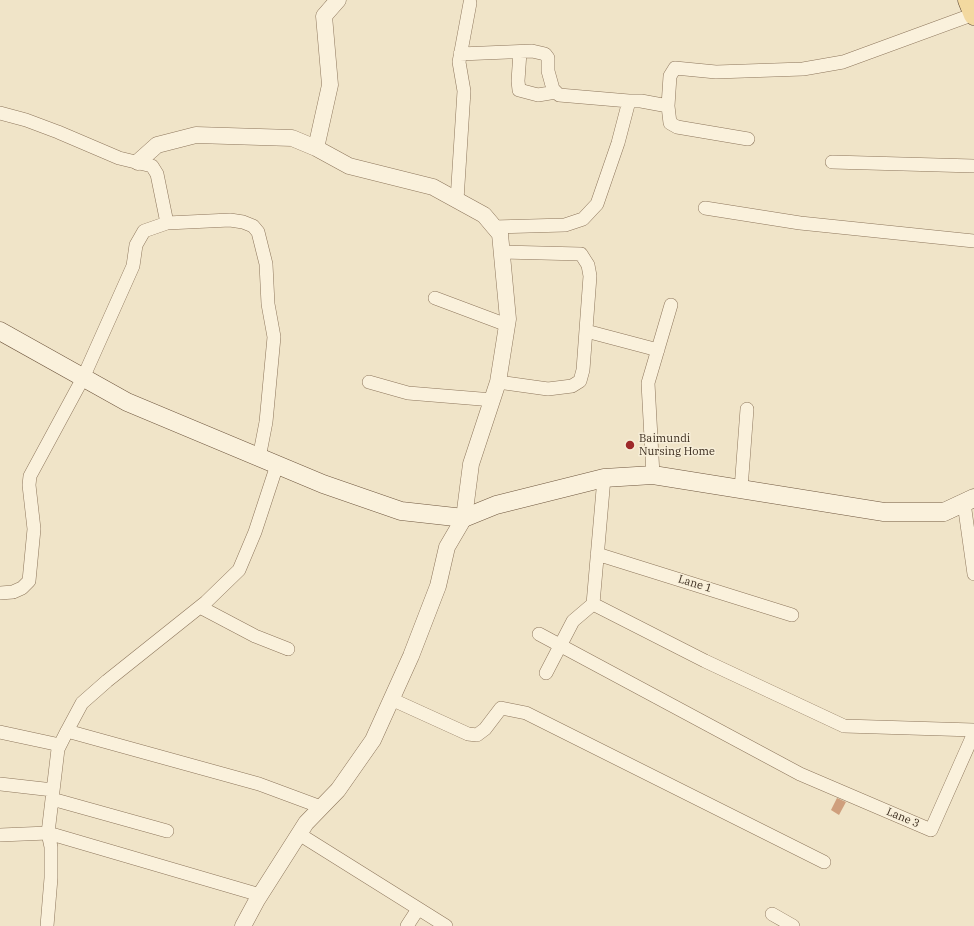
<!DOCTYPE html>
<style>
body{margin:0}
canvas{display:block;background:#f0e4c8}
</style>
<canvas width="974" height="926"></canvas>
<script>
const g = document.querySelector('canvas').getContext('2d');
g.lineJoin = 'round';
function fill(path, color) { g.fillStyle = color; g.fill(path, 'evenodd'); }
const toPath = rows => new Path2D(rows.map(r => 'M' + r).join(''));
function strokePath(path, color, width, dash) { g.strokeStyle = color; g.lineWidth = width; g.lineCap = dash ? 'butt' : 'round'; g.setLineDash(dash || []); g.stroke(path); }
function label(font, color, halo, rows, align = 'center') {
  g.font = font + ' "IBM Plex Serif",serif'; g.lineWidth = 3; g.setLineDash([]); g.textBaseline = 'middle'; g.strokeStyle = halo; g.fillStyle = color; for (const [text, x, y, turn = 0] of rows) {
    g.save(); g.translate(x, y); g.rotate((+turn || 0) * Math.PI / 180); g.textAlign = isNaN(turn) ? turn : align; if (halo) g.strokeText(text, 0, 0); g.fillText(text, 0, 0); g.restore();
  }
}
fill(toPath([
 [837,798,846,802,839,815,831,810]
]), '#cf9f7d');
const minor = toPath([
 [520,52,518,81,519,90,538,95,556,92],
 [460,54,532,51,545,54,548,58,548,71,553,89,559,95,629,101],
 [0,113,26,120,58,132,119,158,152,166,157,174,167,223,230,220,243,222,253,226,258,232,266,264,268,304,274,337,266,422,259,458],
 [748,139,677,127,670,123,668,106,670,76,675,68,716,72,803,69,843,62,974,14],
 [832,162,974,166],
 [457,200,464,91,459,62,470,3],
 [705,208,800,223,974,241],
 [494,227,565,225,583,219,597,204,618,143,629,101,641,101,668,106],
 [435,298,507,325],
 [586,331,658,350],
 [369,382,408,393,493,400],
 [498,382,548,389,572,386,580,381,583,370,590,276,588,265,581,254,502,252],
 [653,475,648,383,671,305],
 [604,478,593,604,705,661,844,726,974,730],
 [741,489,747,409],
 [964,503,974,574],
 [597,554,792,615],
 [0,593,13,592,22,588,29,581,34,529,29,485,30,476,83,378,133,266,136,245,144,231,167,223],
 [200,607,255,636,288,649],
 [539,634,800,774,931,830,974,733],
 [546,673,573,621,593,604],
 [391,699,468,734,477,735,485,729,501,708,526,713,824,862],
 [67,731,82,703,107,681,206,602,239,570,255,532,277,465],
 [0,732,60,745],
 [0,784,53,790],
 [52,799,167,831],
 [299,834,446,926],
 [0,835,48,833,58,749,67,731,259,784,321,807],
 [772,914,793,926],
 [47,926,51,878,51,847,48,833,260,895],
 [407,926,418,909]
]);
const tertiary = toPath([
 [138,162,157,145,196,135,292,138,316,148],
 [243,926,257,900,306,823,338,790,373,740,411,656,438,586,447,547,464,518,471,464,498,382,508,319,500,234,484,215,433,187,349,166,316,148,330,85,324,16,338,0]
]);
const secondary = toPath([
 [0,331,127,402,323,484,401,511,464,518,496,505,604,478,653,475,884,512,944,512,974,498]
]);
const primary = toPath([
 [968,0,974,15]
]);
strokePath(minor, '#8d765c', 14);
strokePath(tertiary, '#8d765c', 17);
strokePath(secondary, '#6f573f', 19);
strokePath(primary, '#5b4430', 21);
strokePath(minor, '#faf1dc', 13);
strokePath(tertiary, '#faf1dc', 16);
strokePath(secondary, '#faf1dc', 18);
strokePath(primary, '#f3d9a0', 20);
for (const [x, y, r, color] of [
 [630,445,5,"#9e2a2b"]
]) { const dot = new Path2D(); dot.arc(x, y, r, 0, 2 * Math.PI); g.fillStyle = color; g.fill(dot); strokePath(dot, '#f7eed8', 1.5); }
label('11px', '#3d2e20', '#f7eed8', [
 ["Baimundi",639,439],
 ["Nursing Home",639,452]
], 'left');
label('11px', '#3d2e20', '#f7eed8', [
 ["Lane 1",695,584,17],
 ["Lane 3",903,818,23]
]);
</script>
